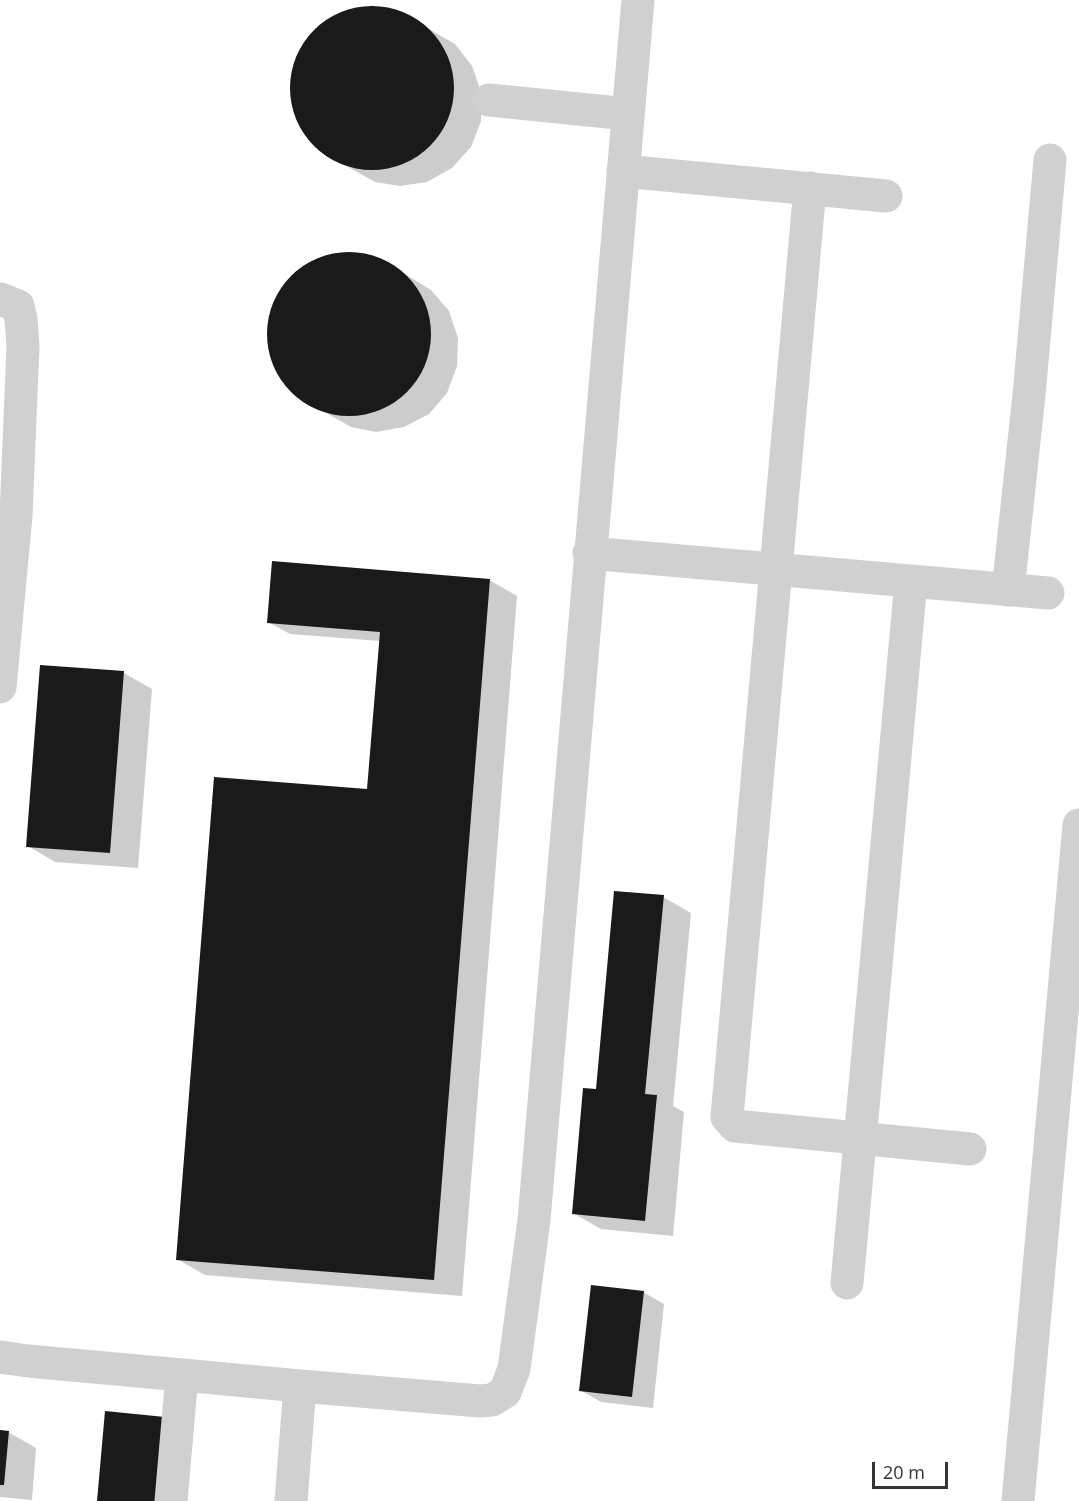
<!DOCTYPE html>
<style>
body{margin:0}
#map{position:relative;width:1079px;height:1501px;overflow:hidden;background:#fff;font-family:"Open Sans",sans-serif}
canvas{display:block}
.scale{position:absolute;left:872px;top:1462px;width:76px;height:27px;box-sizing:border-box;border:3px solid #333;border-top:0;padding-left:8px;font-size:18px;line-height:21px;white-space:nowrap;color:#333;-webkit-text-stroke:4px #fff;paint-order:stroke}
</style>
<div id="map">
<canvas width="1079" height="1501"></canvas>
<div class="scale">20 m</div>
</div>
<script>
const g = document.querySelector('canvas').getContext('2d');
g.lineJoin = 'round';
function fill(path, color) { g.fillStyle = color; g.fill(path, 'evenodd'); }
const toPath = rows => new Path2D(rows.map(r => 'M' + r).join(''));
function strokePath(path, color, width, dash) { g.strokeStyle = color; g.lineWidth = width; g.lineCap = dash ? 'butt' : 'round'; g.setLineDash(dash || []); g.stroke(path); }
fill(toPath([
 [374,7,401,13,455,44,472,66,481,92,481,121,471,147,452,168,427,182,400,186,375,182,323,153,306,135,295,112,292,87,296,62,308,39,326,22,349,11],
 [351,253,379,258,431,290,449,311,458,338,457,366,447,393,429,414,404,427,376,432,351,427,300,398,283,380,272,357,268,332,273,307,285,285,303,267,326,256],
 [489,580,517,596,462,1296,205,1275,177,1259,369,790,380,641,290,634,268,622],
 [41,666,124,673,152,689,138,868,55,862,28,846],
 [663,897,691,913,673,1106,684,1112,673,1236,601,1229,573,1213,597,1091],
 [643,1292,664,1304,653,1408,601,1402,580,1390],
 [0,1431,8,1432,36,1448,32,1500,0,1497]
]), '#0003');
fill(toPath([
 '290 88a82 82 0 1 1 164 0a82 82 0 1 1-164 0Z',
 '267 334a82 82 0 1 1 164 0a82 82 0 1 1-164 0Z',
 [272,561,490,579,434,1280,176,1260,214,777,367,789,380,632,267,623],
 [40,665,124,671,110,853,26,847],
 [614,891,664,895,645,1094,657,1095,645,1221,572,1214,583,1088,596,1089],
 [591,1285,644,1291,632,1397,579,1391],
 [105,1411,165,1417,157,1501,97,1501],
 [0,1430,9,1431,4,1485,0,1485]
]), '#1a1a1a');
strokePath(toPath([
 [489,100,628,114],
 [623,171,886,196],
 [810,188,727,1117,735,1126,970,1149],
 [0,299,18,306,21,319,23,346,16,516,0,687],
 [589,553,1048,593],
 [1008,590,1029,395,1050,160],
 [847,1283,911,581],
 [0,1357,28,1361,182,1375],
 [171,1501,182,1375,300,1386],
 [291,1501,300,1386,480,1401,492,1400,505,1392,514,1369,534,1220,638,0],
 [1018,1501,1079,825]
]), '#d0d0d0', 33);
</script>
